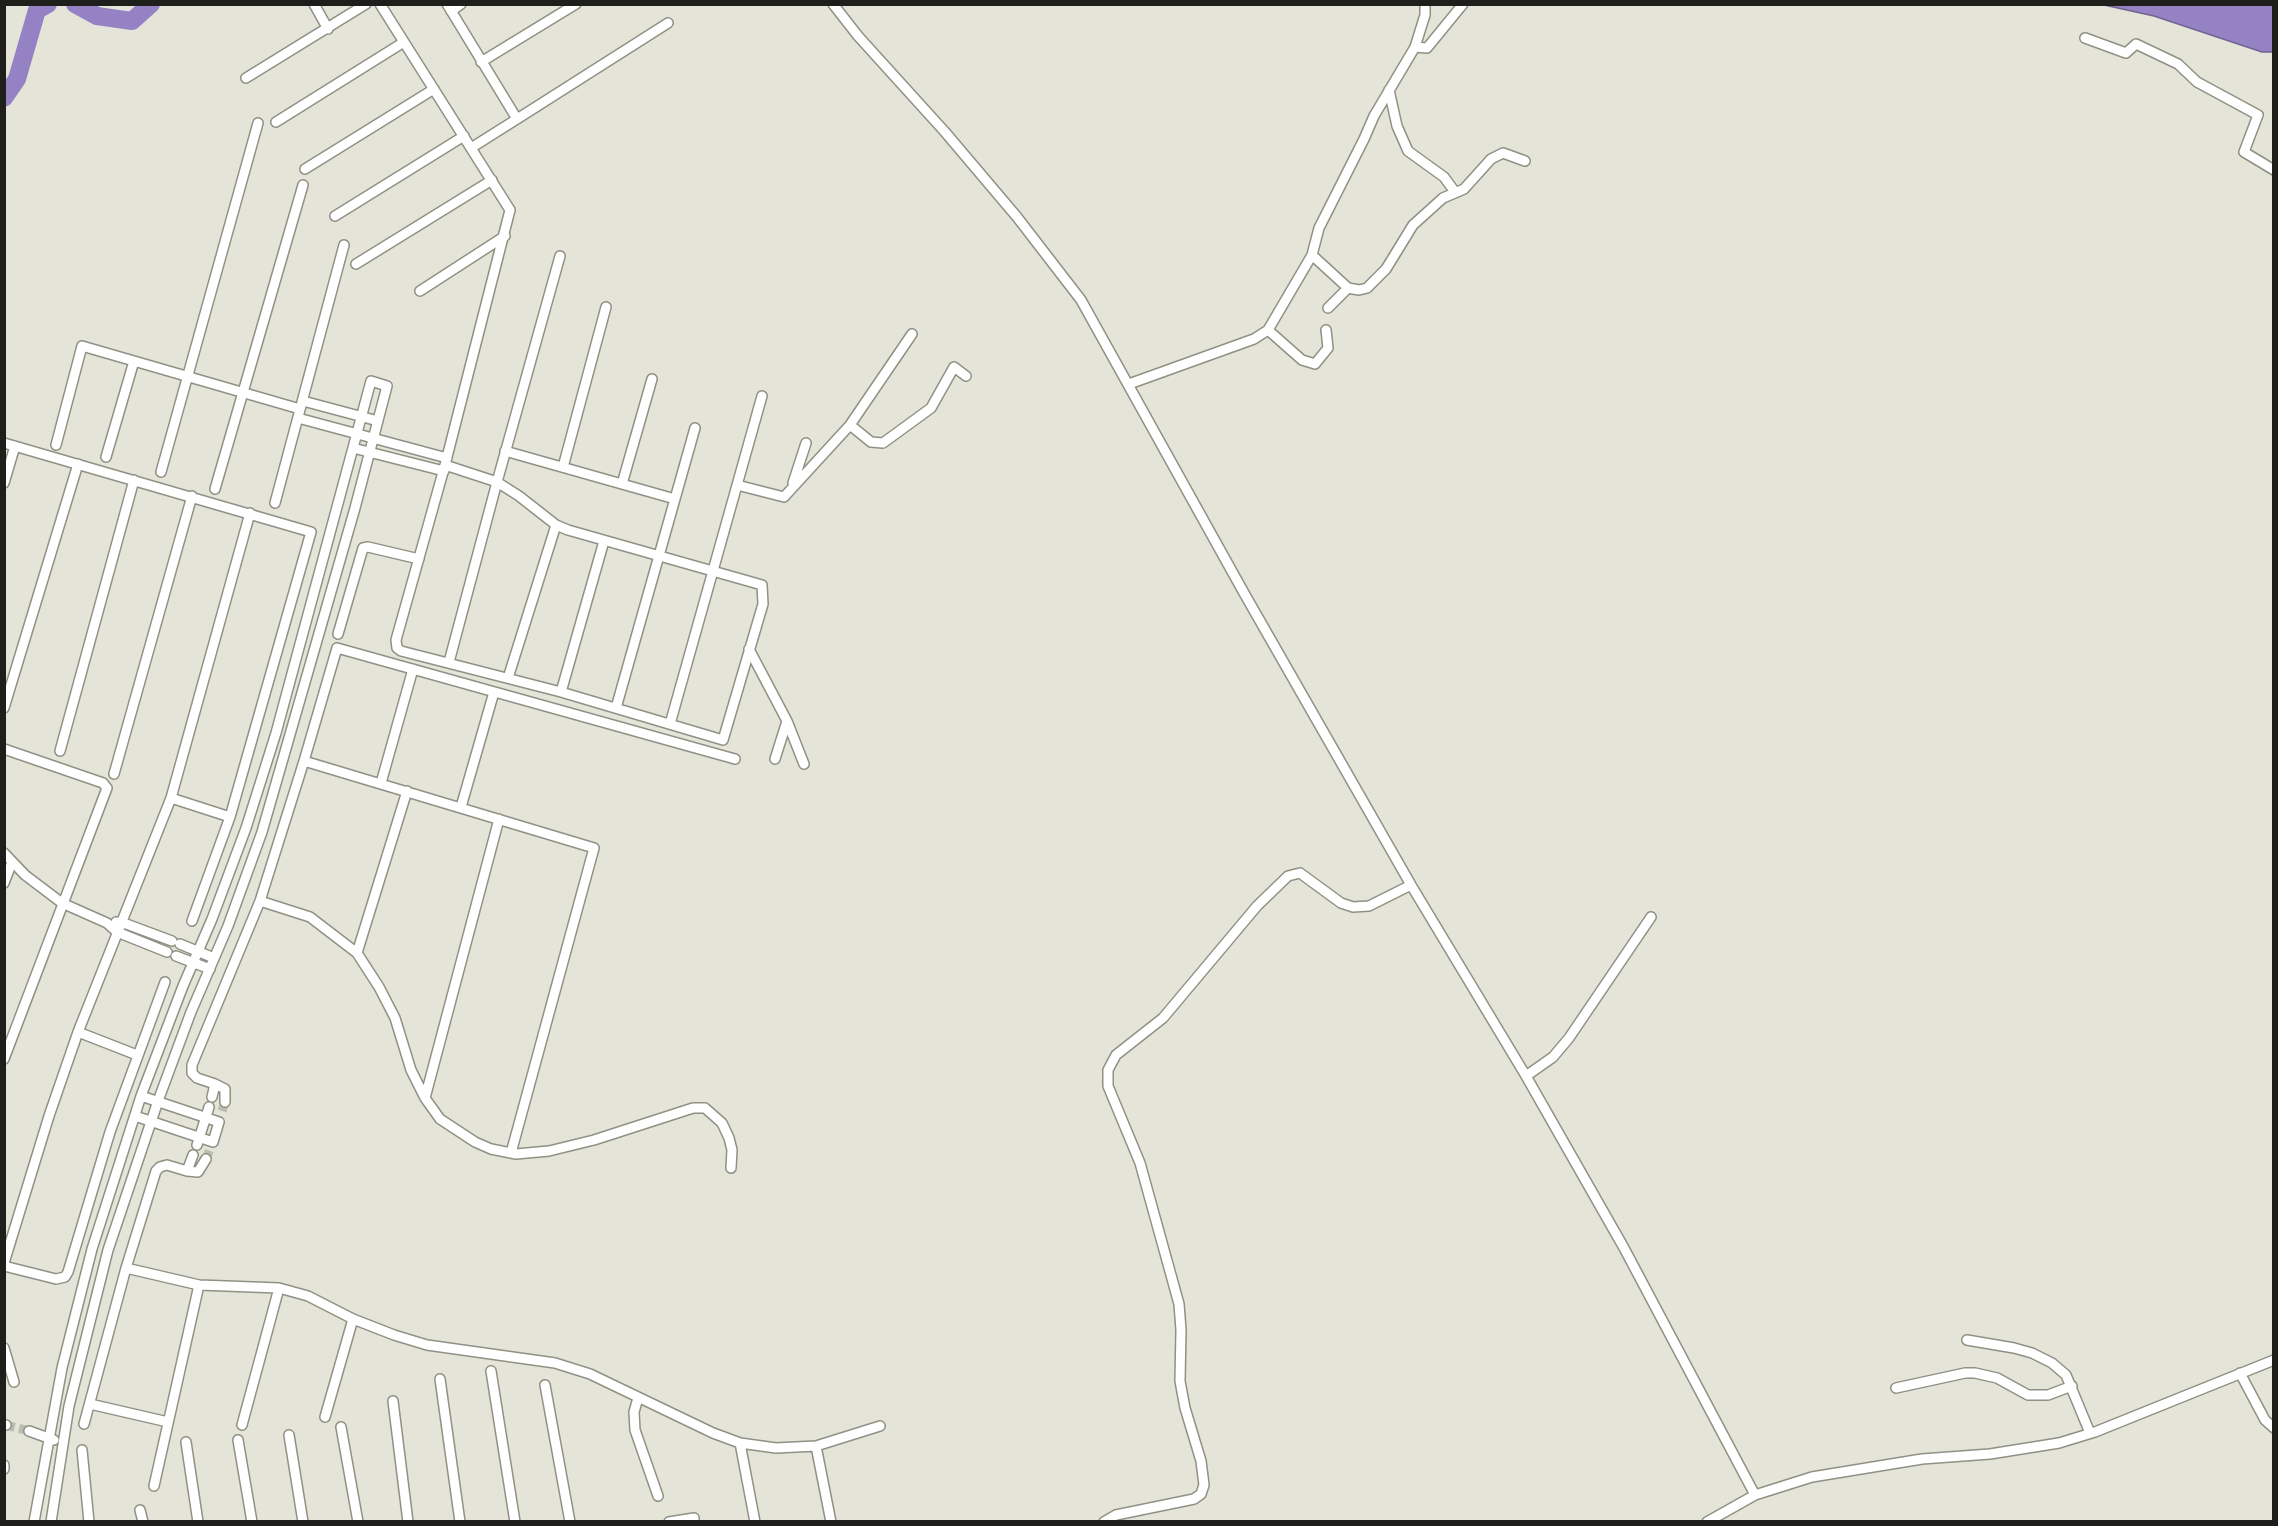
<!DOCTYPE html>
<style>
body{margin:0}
#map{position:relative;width:2278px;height:1526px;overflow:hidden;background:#e4e5d8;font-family:"Alegreya Sans",sans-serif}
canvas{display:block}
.frame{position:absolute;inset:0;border:6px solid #1e1e1a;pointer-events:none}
</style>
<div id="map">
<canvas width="2278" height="1526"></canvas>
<div class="frame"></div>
</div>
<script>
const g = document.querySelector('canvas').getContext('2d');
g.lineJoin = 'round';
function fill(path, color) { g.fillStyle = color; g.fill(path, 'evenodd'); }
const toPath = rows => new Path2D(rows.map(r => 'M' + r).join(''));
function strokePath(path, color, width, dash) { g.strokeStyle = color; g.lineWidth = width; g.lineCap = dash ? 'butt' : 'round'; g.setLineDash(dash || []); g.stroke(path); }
const water = toPath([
 [2104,5,2273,5,2273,52,2262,52,2154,16,2104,5]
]);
fill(water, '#9582c4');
strokePath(water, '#716491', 1.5);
strokePath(toPath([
 [75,4,97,16,132,21,151,4],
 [4,98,17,79,37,10,48,4]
]), '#9582c4', 18);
strokePath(toPath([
 [222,1111,225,1102],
 [206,1159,210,1149],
 [6,1425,29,1431]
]), '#bcbdb2', 9, [9, 4.5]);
const minor = toPath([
 [314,4,328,29],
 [380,4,510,210,445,465,396,640,397,648,401,651,561,692,604,541],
 [447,4,517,119,471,148],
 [833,4,858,36,945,132,1017,217,1081,300,1244,593,1411,885,1526,1076,1624,1248,1755,1495],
 [451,11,461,4],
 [2085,38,2126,53,2136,44,2178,64,2197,82,2258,115,2244,152,2274,170],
 [1415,47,1427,48,1463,4],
 [481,62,576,4],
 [246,78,366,4],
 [1389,90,1397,126,1408,151,1444,177,1455,192],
 [517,119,668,23],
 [276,122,404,42],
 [305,169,434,89],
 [335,216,464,136],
 [1312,255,1348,288,1328,308],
 [356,264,492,180],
 [1348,288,1359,290,1367,288,1386,269,1413,225,1443,198,1464,189,1491,159,1503,153,1525,161],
 [420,291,505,236],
 [1268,330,1302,360,1315,364,1328,348,1326,330],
 [1129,384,1254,339,1268,330,1312,255,1319,228,1364,139,1374,116,1415,47,1425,15,1425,4],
 [303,401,378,421],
 [298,418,447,458],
 [850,425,871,442,883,443,931,408,954,367,966,376],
 [4,443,311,532,230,817,192,921],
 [56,445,82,346,300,409],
 [353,448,444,471],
 [505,451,675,499],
 [106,457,134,361],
 [445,465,497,482,560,256],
 [563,467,606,307],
 [161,472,258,123],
 [4,483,15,446],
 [793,483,806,443],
 [622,484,652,379],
 [737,485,784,497,850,425,912,334],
 [215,489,303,185],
 [275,503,344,245],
 [338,634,363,548,368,547,419,559],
 [749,649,787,721,804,764],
 [449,662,497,482,519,496,556,525,568,530,762,585,763,604,723,740,561,692],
 [508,678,556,525],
 [4,708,78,464],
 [616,708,695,428],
 [670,724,762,396],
 [4,749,103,783,107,788,4,1059],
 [60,751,134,480],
 [775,759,787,721],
 [304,761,594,848,511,1153],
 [114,774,192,496],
 [381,783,413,669],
 [171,798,230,817],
 [461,807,494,692],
 [4,853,25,875,62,903,107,923,117,932,167,952],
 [4,883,12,862],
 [260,901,310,917,357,953,407,791],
 [116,922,121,922,172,941],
 [180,944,214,958],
 [357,953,379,987,395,1018,411,1070,425,1098,440,1119,475,1142,491,1149,516,1154,549,1151,594,1140,693,1108,705,1108,722,1123,729,1138,732,1150,731,1168],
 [176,956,210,969],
 [78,1032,137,1055],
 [1526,1076,1553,1057,1569,1038,1651,917],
 [215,1084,197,1078,192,1073,192,1065,260,901,304,761,337,648,735,759],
 [212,1097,215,1084,225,1089,225,1102],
 [425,1098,499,819],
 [135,1116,213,1142,219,1122,141,1096],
 [197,1145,209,1107],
 [193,1155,187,1171,198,1172,206,1159],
 [187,1171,167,1165,160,1167,156,1171,126,1268,199,1285,279,1288,308,1296,353,1319,394,1335,427,1345,555,1363,590,1374,713,1433,740,1443,776,1448,816,1446,880,1426],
 [4,1263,49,1116,78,1032,171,798,250,513],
 [4,1266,56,1279,65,1277,68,1272,110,1132,165,982],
 [1967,1340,2014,1348,2032,1353,2052,1363,2066,1375,2090,1433],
 [4,1348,14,1382],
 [491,1371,515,1522],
 [2240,1373,2265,1420,2274,1428],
 [440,1379,460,1522],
 [545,1385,570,1522],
 [1896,1388,1965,1373,1975,1373,1997,1378,2028,1395,2048,1395,2072,1386],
 [638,1398,634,1412,635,1430,658,1496],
 [393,1401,408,1522],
 [90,1404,168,1422],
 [325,1417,353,1319],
 [84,1424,126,1268],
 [4,1425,6,1425],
 [242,1425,279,1288],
 [341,1427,358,1522],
 [29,1431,54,1440],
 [289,1435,303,1522],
 [238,1440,252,1522],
 [186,1442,198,1522],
 [740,1443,755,1522],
 [816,1446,831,1522],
 [82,1450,89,1522],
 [4,1465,4,1469],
 [154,1486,199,1285],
 [140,1510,143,1522],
 [34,1522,62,1368,92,1249,141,1096,183,986,212,919,246,828,276,733,371,381,387,386,355,508,262,832,228,926,191,1012,158,1101,108,1250,69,1406,51,1522],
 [669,1522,694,1518,694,1522],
 [1104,1522,1116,1515,1194,1499,1201,1494,1204,1485,1201,1461,1185,1408,1180,1381,1181,1330,1179,1304,1140,1163,1108,1086,1108,1070,1116,1055,1163,1018,1257,906,1288,876,1300,873,1341,903,1353,907,1369,906,1411,885],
 [1707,1522,1755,1495,1812,1477,1922,1459,1990,1454,2059,1443,2095,1432,2274,1360]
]);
strokePath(minor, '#909185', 12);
strokePath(minor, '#fff', 9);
</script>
